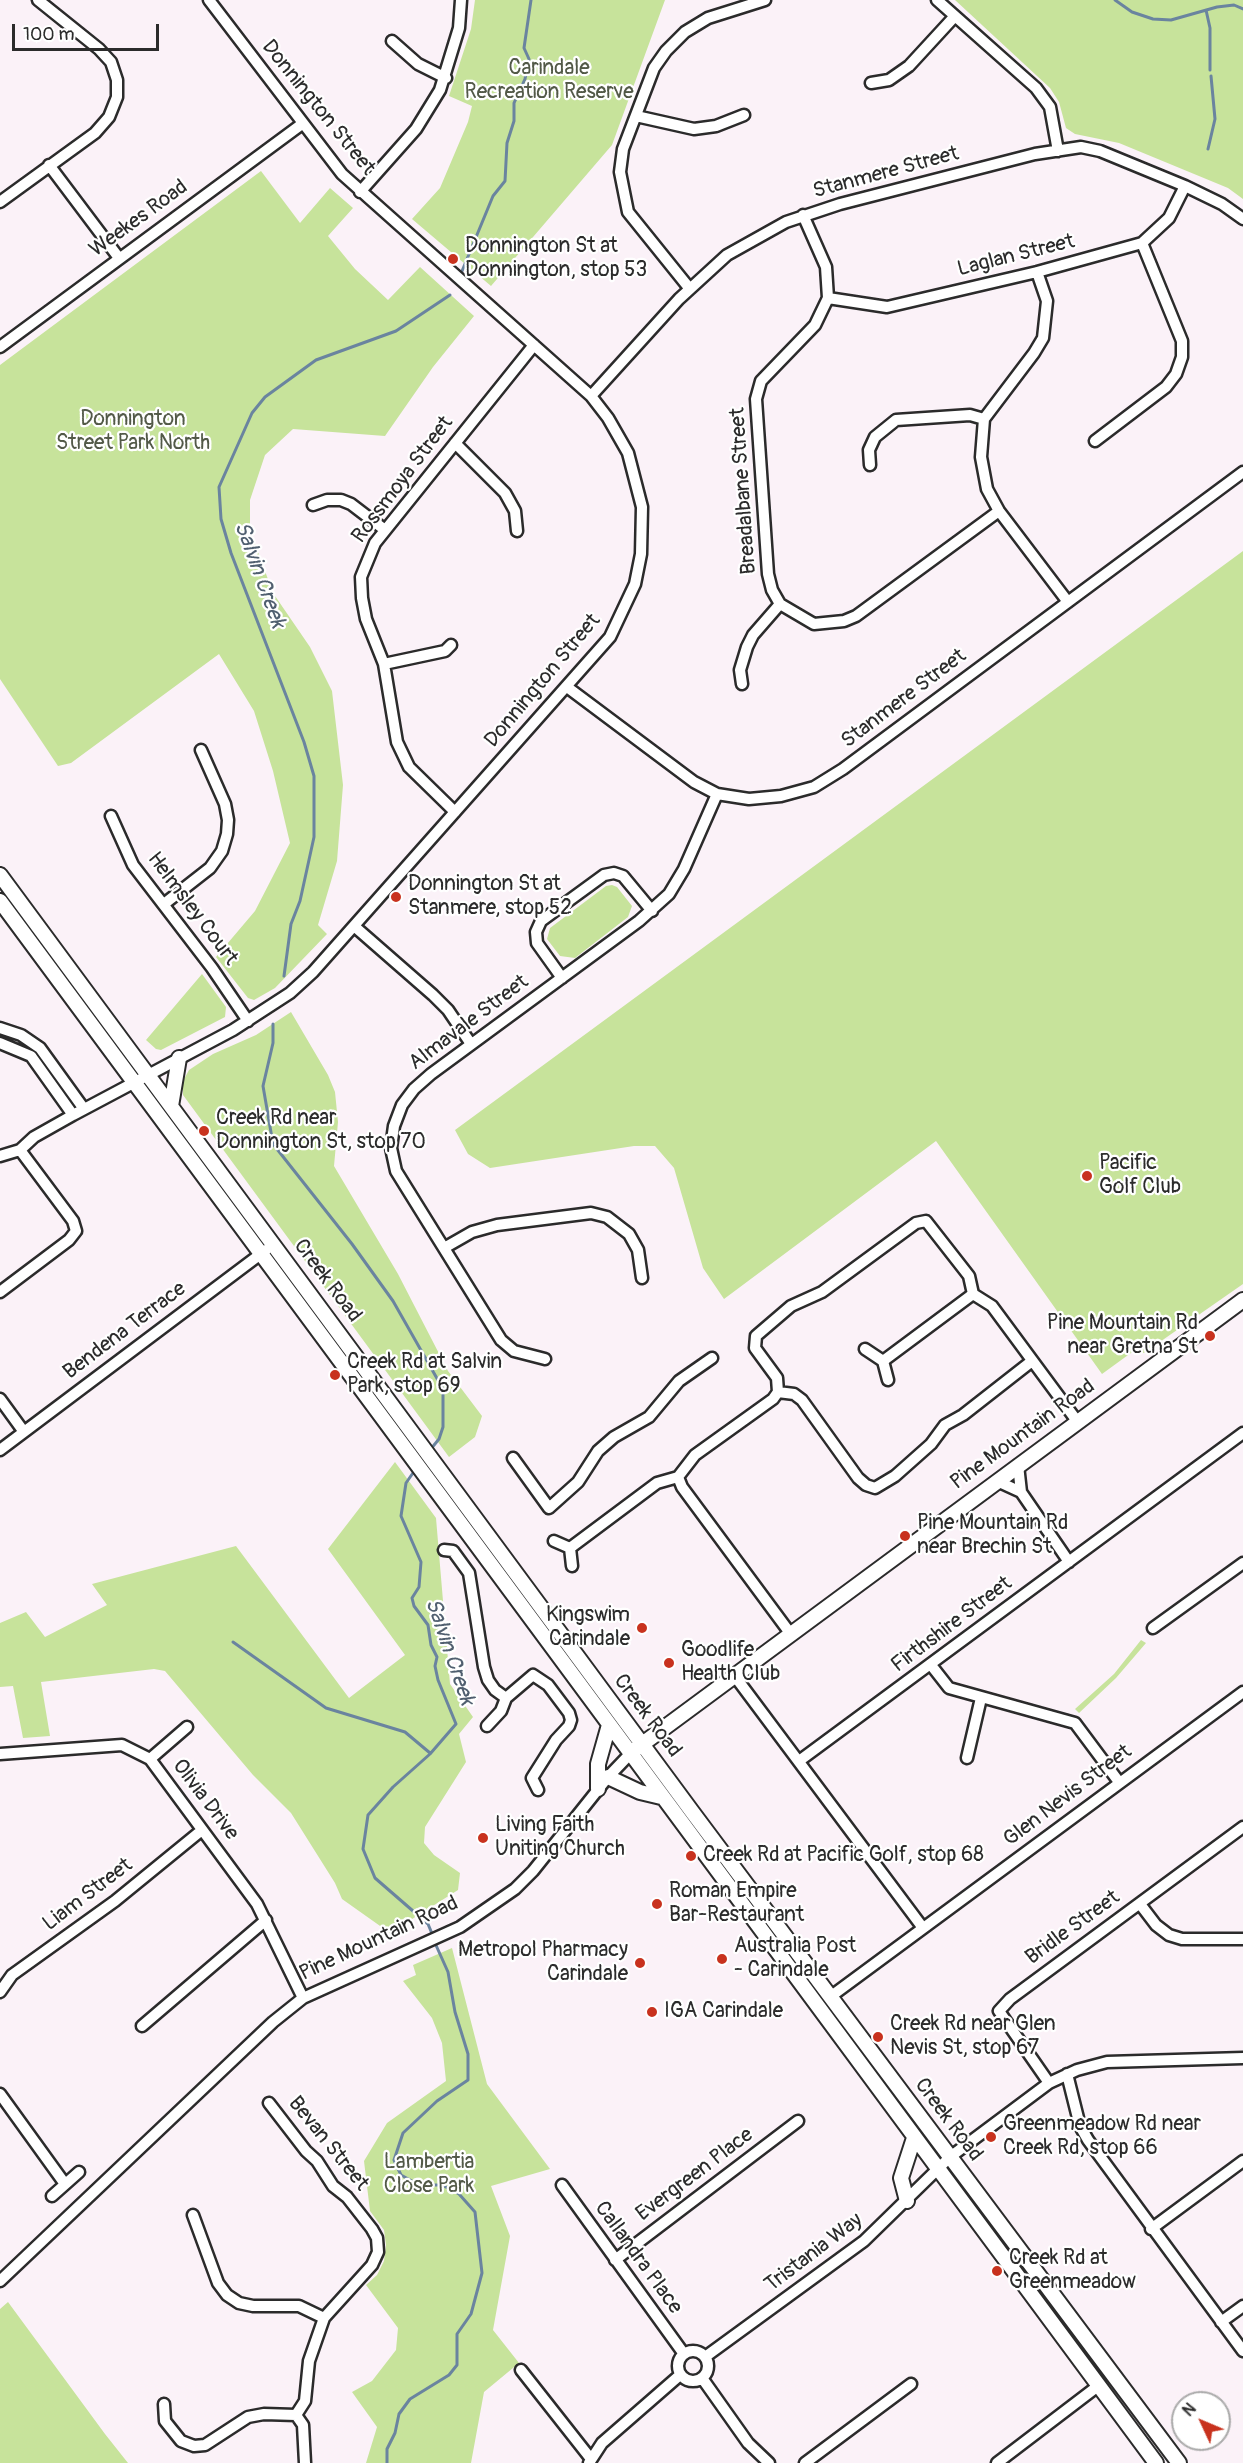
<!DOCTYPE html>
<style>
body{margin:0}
#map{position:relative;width:1243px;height:2463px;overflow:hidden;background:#fbf2f8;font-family:Pangolin,sans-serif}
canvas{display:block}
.north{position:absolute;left:1171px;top:2391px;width:60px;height:60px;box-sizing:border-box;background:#fff;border:2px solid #aaa;border-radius:50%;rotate:314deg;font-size:16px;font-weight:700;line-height:24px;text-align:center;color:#2b2b2b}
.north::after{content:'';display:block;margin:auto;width:21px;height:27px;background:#c8321e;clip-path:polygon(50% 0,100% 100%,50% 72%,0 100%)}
.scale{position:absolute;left:12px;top:24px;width:147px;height:27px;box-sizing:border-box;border:3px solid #2b2b2b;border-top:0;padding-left:8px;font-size:18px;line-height:21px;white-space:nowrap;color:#2b2b2b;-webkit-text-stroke:4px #fff;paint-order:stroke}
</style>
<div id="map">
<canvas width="1243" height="2463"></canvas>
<div class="north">N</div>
<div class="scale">100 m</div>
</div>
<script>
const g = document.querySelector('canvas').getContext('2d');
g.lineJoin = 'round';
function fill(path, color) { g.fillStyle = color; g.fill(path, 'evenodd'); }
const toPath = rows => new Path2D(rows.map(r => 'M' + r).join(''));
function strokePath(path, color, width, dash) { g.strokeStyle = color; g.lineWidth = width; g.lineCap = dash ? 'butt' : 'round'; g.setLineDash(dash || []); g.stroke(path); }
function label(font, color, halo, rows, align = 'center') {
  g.font = font + ' Pangolin,sans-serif'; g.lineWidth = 4.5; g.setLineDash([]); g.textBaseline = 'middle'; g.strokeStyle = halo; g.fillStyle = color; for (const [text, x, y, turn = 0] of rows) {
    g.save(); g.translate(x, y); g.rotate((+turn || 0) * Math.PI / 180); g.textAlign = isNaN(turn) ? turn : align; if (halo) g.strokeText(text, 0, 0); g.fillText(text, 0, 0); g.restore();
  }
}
fill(toPath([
 [475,0,665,0,612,145,491,286,412,219,440,188,468,122,472,106,449,96,471,29],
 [955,0,1243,0,1243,199,1228,188,1119,143,1075,134,1066,128,1059,102,1050,88],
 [261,171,300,223,330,188,353,208,328,236,355,269,388,300,420,267,474,316,433,367,385,436,293,429,265,455,250,500,250,530,273,593,310,647,332,691,343,785,337,861,318,925,327,934,275,988,254,1000,248,998,216,957,255,911,290,843,273,771,254,711,219,654,71,763,58,766,0,679,0,365],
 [1243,551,1243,1284,1144,1353,1135,1350,1102,1374,936,1141,724,1299,703,1268,674,1168,655,1146,634,1146,490,1168,468,1154,455,1130],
 [612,885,617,887,632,906,628,917,575,958,560,956,547,939,550,928,606,886],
 [202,974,226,1007,225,1017,161,1050,156,1049,146,1040],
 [291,1012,328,1075,335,1092,338,1122,334,1166,398,1274,448,1371,482,1416,475,1437,449,1457,183,1095,183,1081,189,1070,213,1054,256,1035],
 [395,1462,436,1518,450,1684,473,1717,459,1734,466,1762,425,1827,424,1843,434,1855,460,1873,458,1890,390,1933,342,1899,335,1883,291,1813,253,1775,165,1671,154,1669,41,1682,50,1736,23,1738,13,1686,0,1687,0,1623,26,1612,45,1637,107,1605,92,1584,236,1546,349,1698,405,1655,328,1549],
 [1141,1640,1146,1643,1116,1678,1079,1713,1075,1709,1114,1674],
 [452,1948,487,2084,550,2169,491,2186,510,2236,493,2330,519,2363,484,2392,471,2463,366,2463,377,2427,352,2392,372,2381,396,2350,398,2328,366,2285,377,2275,384,2261,386,2245,384,2230,370,2211,364,2161,387,2123,446,2081,442,2043,432,2018,403,1981,416,1975,413,1965],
 [8,2302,105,2434,128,2463,0,2463,0,2309]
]), '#c7e39b');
strokePath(toPath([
 [1115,0,1132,12,1153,19,1171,20,1217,7,1234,5,1243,9],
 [1206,10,1210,28,1210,70],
 [1208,149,1215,119,1211,76],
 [460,276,493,196,505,181,507,143,514,121,514,103,525,79,529,59,524,48,531,0],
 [284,976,291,924,300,901,314,837,314,776,304,742,231,553,221,519,219,487,252,413,265,397,316,360,396,331,450,295],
 [273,1024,273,1043,263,1086,273,1144,352,1244,393,1301,443,1389,443,1427,439,1439,430,1450],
 [415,1470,406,1483,401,1516,421,1562,419,1587,412,1598,414,1606,428,1625,431,1645,437,1657,435,1666,438,1680,456,1724,430,1754,393,1787,368,1815,363,1849,375,1878,428,1924,433,1936],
 [233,1642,326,1708,405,1732,430,1753],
 [387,2463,387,2449,395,2433,399,2414,410,2399,449,2375,457,2365,457,2334,471,2314,482,2273,475,2212,459,2194,442,2185,419,2185,401,2175,394,2160,403,2133,437,2101,468,2080,468,2054,455,2012,448,1972,435,1943]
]), '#6a849f', 3);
const minor = toPath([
 [937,0,1036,88,1050,107,1058,151],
 [392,41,418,64,446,78],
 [871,83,889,80,909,66,955,16],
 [636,116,694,129,716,126,744,115],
 [49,165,119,258],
 [360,192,416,129,440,90,459,28,461,0],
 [0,202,95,133,109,117,117,97,117,80,111,62,99,49,38,0],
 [803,215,826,267,828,298,815,325,761,381,756,399,768,574,772,590,780,604,814,624,844,621,856,616,999,511],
 [1037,272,1047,301,1043,338,1034,353,984,419,981,457,987,489,999,511,1068,602],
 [690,289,628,212,620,172,623,149,654,68,666,51,685,32,708,18,765,0],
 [828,298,887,307,1037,272,1142,243,1169,218,1185,186],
 [0,347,302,124],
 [591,396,679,299,727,255,786,222,840,204,1035,154,1081,147,1100,151,1185,186,1222,204,1243,219],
 [1095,441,1166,387,1176,374,1182,357,1182,341,1142,243],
 [455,443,505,493,515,511,517,531],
 [870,465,869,450,875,437,896,420,970,415,984,419],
 [313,505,327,500,341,500,351,504,385,530],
 [384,664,445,651,451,645],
 [742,684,740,670,747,647,753,635,780,604],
 [567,687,694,782,717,794,749,799,781,796,814,787,843,769,1243,472],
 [455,812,409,767,397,742,384,664,366,619,362,598,361,577,375,543,534,345],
 [111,816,133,865,212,968,248,1021],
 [164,904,210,868,222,851,227,834,228,820,225,804,201,750],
 [354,926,433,995,448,1010,471,1044],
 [562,978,537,943,536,932,541,921,604,875,614,873,623,876,652,911],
 [0,1028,21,1035,40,1048,84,1109],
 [0,1043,31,1056,73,1115],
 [0,1156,20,1150,34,1137,73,1115,233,1030,290,993,313,972,610,637,635,584,641,554,642,507,628,453,608,418,591,396,342,174,209,0],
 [444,1248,472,1232,497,1225,591,1213,607,1217,629,1234,638,1250,642,1278],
 [0,1292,69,1240,76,1231,73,1221,20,1150],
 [865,1349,883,1361,888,1380],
 [545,1359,514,1351,501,1340,396,1171,391,1148,394,1126,402,1105,414,1089,431,1074,639,921,669,894,684,869,717,794],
 [883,1361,973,1294],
 [778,1392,794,1394,802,1400,858,1478,866,1485,875,1488,895,1476,931,1444,945,1425,963,1415,1032,1361],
 [0,1399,24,1432],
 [0,1450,266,1250],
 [513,1458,549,1508,578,1482,598,1451,614,1437,649,1417,679,1381,712,1358],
 [1018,1465,1021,1492],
 [997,1481,1021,1492,1069,1562],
 [554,1541,570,1548,572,1566],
 [570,1548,657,1483,678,1477],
 [444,1550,453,1551,469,1573,484,1667,488,1680,495,1690,506,1698,533,1675,548,1685,569,1713,571,1720,569,1726,556,1740,532,1778,538,1790],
 [1153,1628,1243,1563],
 [790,1633,682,1487,678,1477,695,1455,773,1399,778,1392,777,1378,755,1348,756,1336,791,1306,822,1292,916,1223,926,1221,969,1276,973,1294,992,1306,1077,1421],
 [931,1665,949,1688,1075,1723,1119,1782],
 [734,1675,923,1928],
 [487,1726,501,1711,506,1698],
 [0,1754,122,1745,150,1759,257,1904,303,1998],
 [967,1758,981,1698],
 [150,1759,187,1727],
 [799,1761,1243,1433],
 [1140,1904,1156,1925,1169,1935,1182,1939,1243,1939],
 [0,1992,12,1975,115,1901,202,1830],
 [830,1997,1243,1692],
 [142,2026,266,1920],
 [1067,2074,1080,2126,1088,2140,1243,2351],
 [1049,2083,999,2011,1010,1999,1243,1827],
 [0,2094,65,2184],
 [269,2103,306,2151,317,2161,333,2186,347,2197,372,2229,377,2238,378,2252,372,2265,324,2318,309,2361,305,2401,296,2415,303,2425,305,2463],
 [562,2185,684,2354],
 [52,2196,79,2172],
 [193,2215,218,2283,227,2295,239,2303,253,2306,299,2306,324,2318],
 [1151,2229,1243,2161],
 [615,2260,798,2121],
 [0,2281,273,2022,303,1998,460,1927,515,1889,533,1871,608,1777,630,1754],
 [1221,2322,1243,2306],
 '678 2366a15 15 0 1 1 30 0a15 15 0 1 1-30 0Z',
 [705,2357,864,2241,950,2157,1049,2083,1077,2070,1107,2062,1243,2058],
 [521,2370,591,2459],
 [702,2378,748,2443,769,2463],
 [164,2404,165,2421,181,2441,194,2446,205,2445,248,2417,264,2414,296,2415],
 [589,2463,602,2443,680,2375],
 [805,2463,911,2384],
 [997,2463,1098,2386]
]);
const major = toPath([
 [0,875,693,1813,1179,2463],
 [0,901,1156,2463],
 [171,1106,179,1058],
 [637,1748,1243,1300],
 [608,1777,640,1792,661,1797],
 [598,1789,598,1764,609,1725],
 [907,2201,901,2178,914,2138]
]);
strokePath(minor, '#2b2b2b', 15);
strokePath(major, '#2b2b2b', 18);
strokePath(minor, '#fff', 10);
strokePath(major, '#fff', 14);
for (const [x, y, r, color] of [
 [453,259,6,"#c8321e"],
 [396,897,6,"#c8321e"],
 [204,1131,6,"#c8321e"],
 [1087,1176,6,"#c8321e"],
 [1210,1336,6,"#c8321e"],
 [335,1375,6,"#c8321e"],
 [905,1536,6,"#c8321e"],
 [642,1628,6,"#c8321e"],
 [669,1663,6,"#c8321e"],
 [483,1838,6,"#c8321e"],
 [691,1856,6,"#c8321e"],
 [657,1904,6,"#c8321e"],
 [722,1959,6,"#c8321e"],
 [640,1963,6,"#c8321e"],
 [652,2012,6,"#c8321e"],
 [878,2037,6,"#c8321e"],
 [991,2137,6,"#c8321e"],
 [997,2271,6,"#c8321e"]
]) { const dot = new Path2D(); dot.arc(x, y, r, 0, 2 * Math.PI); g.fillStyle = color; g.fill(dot); strokePath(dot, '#fff', 2); }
label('21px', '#525947', '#fff', [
 ["Carindale",549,69],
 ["Recreation Reserve",549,93],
 ["Donnington",133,420],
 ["Street Park North",133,444],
 ["Lambertia",429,2163],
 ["Close Park",429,2187]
]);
label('21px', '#2b2b2b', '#fff', [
 ["Donnington Street",318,108,51],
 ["Stanmere Street",886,173,-15],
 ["Weekes Road",139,219,-36],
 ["Laglan Street",1016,256,-14],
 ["Rossmoya Street",403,480,-53],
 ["Breadalbane Street",744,491,-94],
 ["Donnington Street",543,681,-50],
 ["Stanmere Street",904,699,-37],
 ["Helmsley Court",192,909,53],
 ["Almavale Street",469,1023,-37],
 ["Creek Road",327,1281,53],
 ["Bendena Terrace",125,1331,-37],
 ["Pine Mountain Road",1023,1435,-36],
 ["Firthshire Street",952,1625,-37],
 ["Creek Road",647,1716,53],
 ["Glen Nevis Street",1068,1796,-37],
 ["Olivia Drive",205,1800,53],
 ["Liam Street",88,1895,-37],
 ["Bridle Street",1073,1928,-36],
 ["Pine Mountain Road",379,1939,-25],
 ["Creek Road",948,2120,53],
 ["Bevan Street",328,2144,51],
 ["Evergreen Place",695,2175,-37],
 ["Tristania Way",814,2253,-37],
 ["Callandra Place",638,2258,54]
]);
label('21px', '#2b2b2b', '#fff', [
 ["Donnington St at",465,247],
 ["Donnington, stop 53",465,271],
 ["Donnington St at",408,885],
 ["Stanmere, stop 52",408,909],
 ["Creek Rd near",216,1119],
 ["Donnington St, stop 70",216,1143],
 ["Pacific",1099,1164],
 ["Golf Club",1099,1188],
 ["Pine Mountain Rd",1198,1324,"right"],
 ["near Gretna St",1198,1348,"right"],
 ["Creek Rd at Salvin",347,1363],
 ["Park, stop 69",347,1387],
 ["Pine Mountain Rd",917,1524],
 ["near Brechin St",917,1548],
 ["Kingswim",630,1616,"right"],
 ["Carindale",630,1640,"right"],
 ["Goodlife",681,1651],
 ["Health Club",681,1675],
 ["Living Faith",495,1826],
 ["Uniting Church",495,1850],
 ["Creek Rd at Pacific Golf, stop 68",703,1856],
 ["Roman Empire",669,1892],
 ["Bar-Restaurant",669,1916],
 ["Australia Post",734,1947],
 ["- Carindale",734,1971],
 ["Metropol Pharmacy",628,1951,"right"],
 ["Carindale",628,1975,"right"],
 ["IGA Carindale",664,2012],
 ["Creek Rd near Glen",890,2025],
 ["Nevis St, stop 67",890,2049],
 ["Greenmeadow Rd near",1003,2125],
 ["Creek Rd, stop 66",1003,2149],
 ["Creek Rd at",1009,2259],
 ["Greenmeadow",1009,2283]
], 'left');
label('italic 22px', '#505f6f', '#fff', [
 ["Salvin Creek",259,575,70],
 ["Salvin Creek",449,1652,71]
]);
</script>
